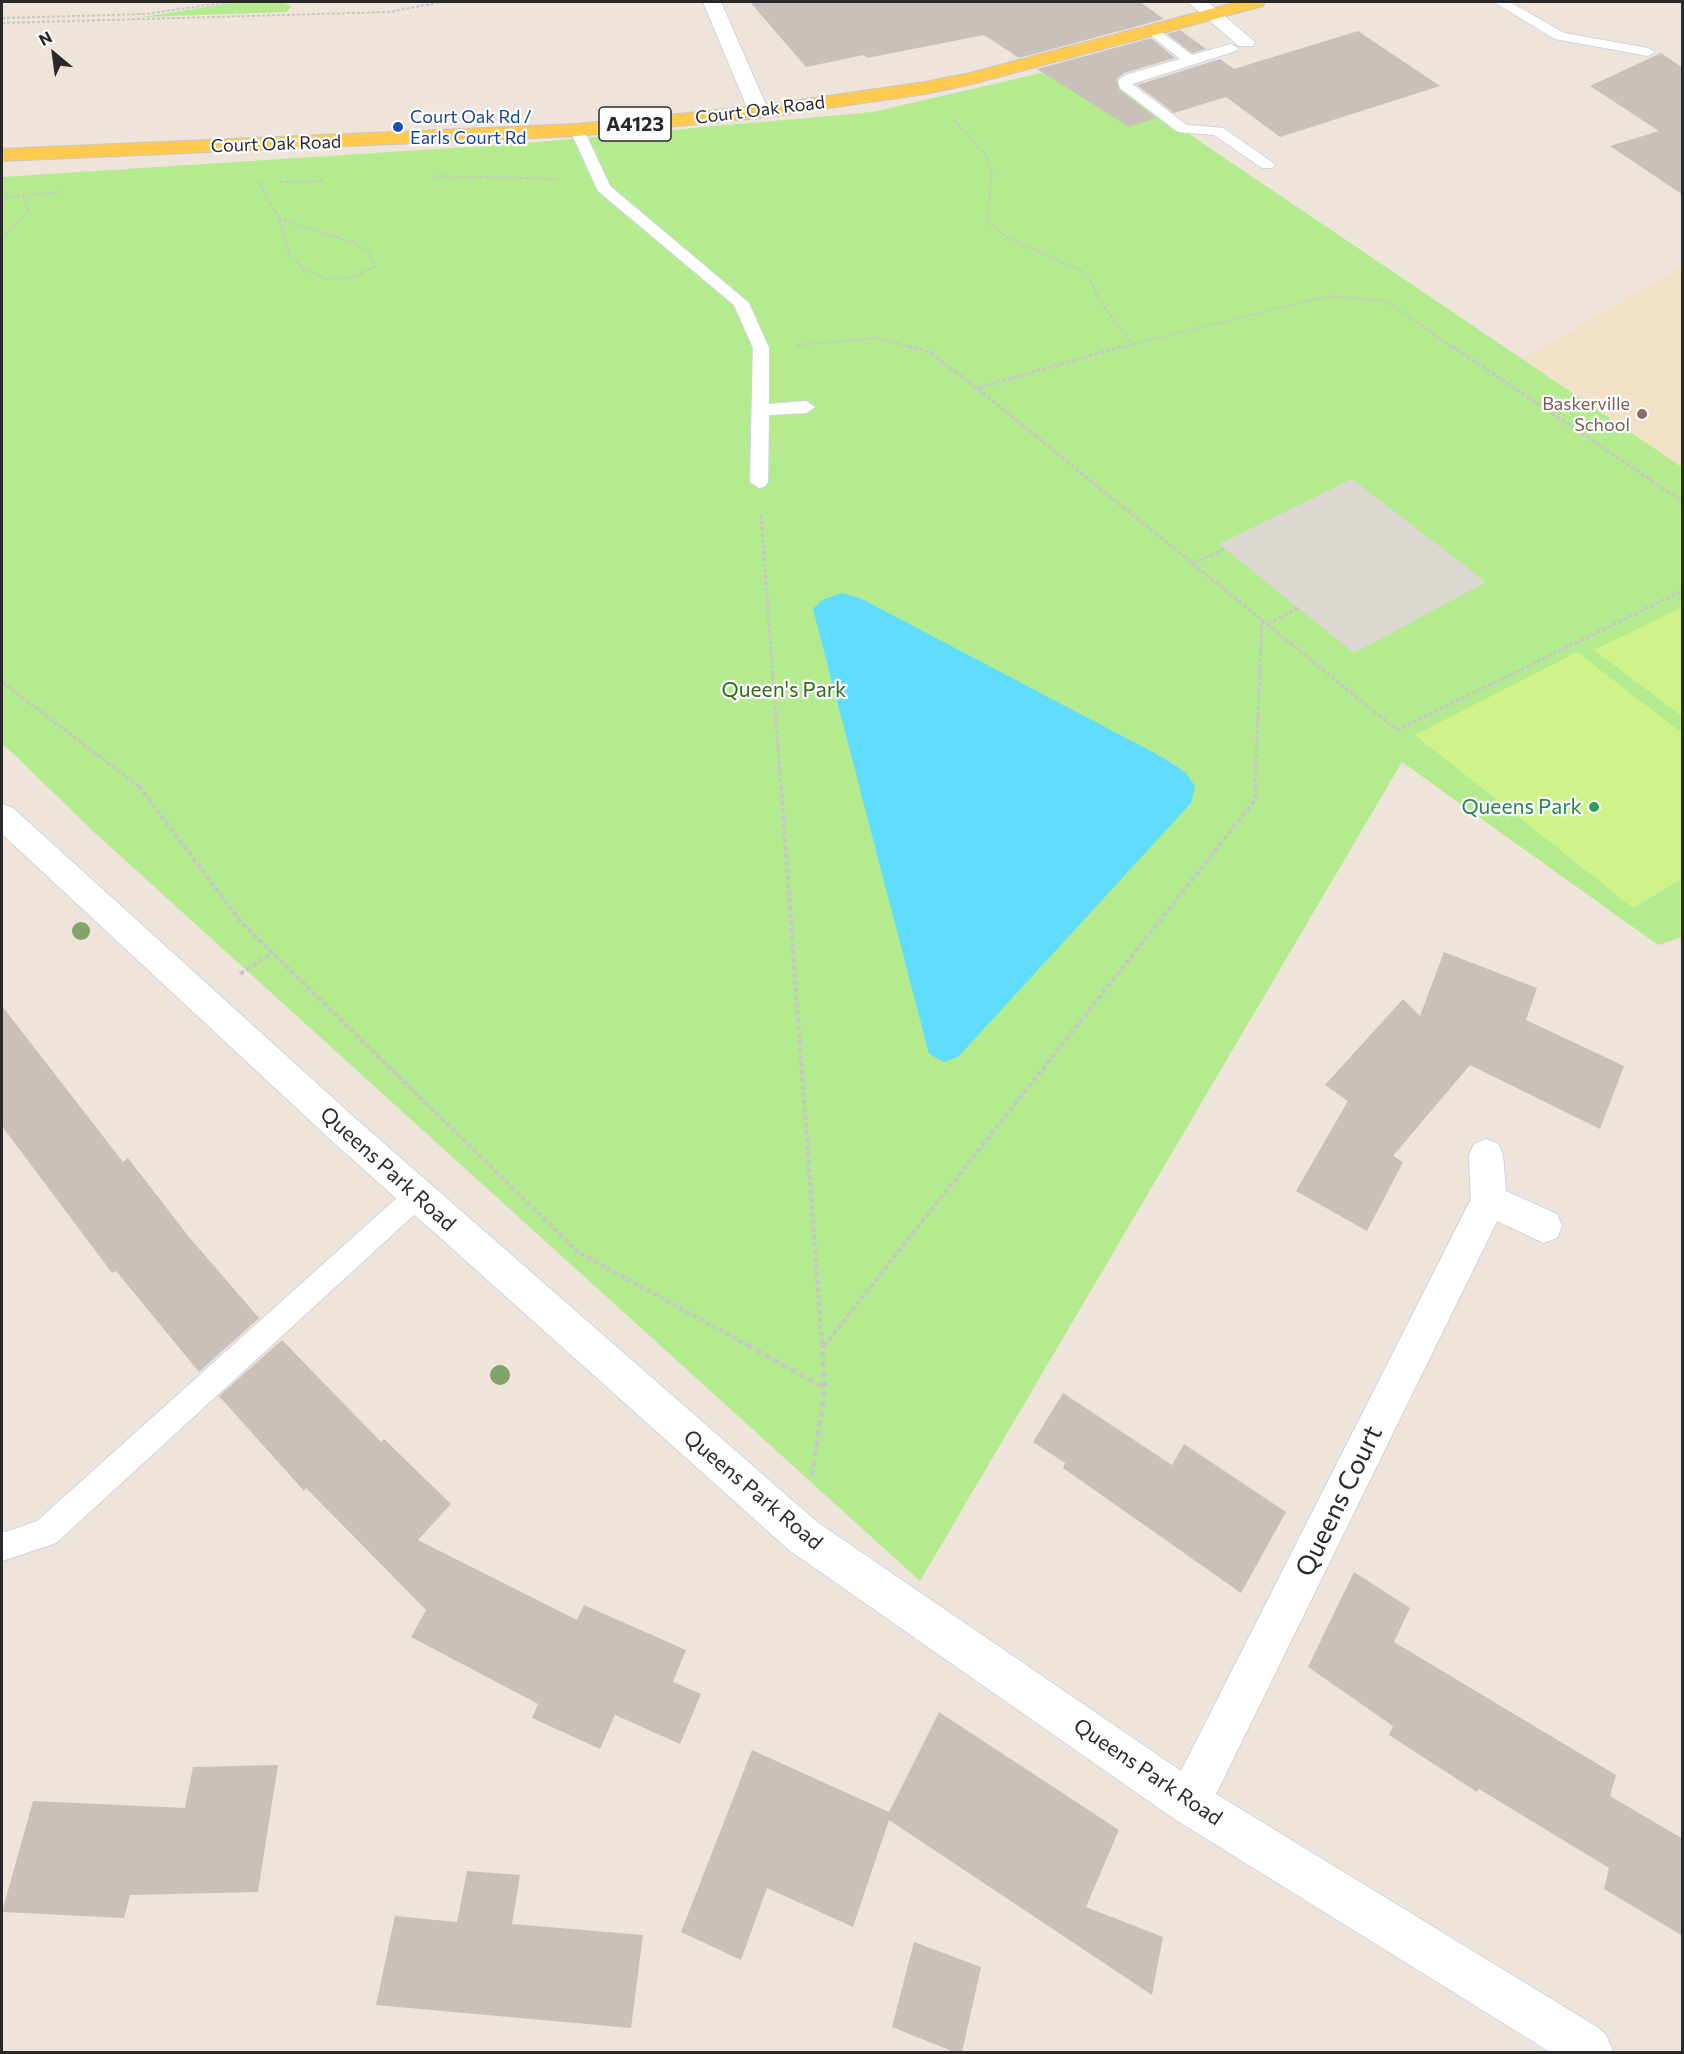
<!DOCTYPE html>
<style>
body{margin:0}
#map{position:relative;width:1684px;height:2054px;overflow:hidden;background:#eee4d9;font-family:Commissioner,sans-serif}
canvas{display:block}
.frame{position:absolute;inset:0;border:3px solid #292929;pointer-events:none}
.north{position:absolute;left:24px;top:24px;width:60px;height:60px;-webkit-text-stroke:4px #fff;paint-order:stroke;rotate:331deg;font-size:16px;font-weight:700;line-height:24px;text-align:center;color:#292929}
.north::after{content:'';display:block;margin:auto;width:21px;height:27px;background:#292929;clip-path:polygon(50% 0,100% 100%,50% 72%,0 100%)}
</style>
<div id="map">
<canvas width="1684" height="2054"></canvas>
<div class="frame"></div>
<div class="north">N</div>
</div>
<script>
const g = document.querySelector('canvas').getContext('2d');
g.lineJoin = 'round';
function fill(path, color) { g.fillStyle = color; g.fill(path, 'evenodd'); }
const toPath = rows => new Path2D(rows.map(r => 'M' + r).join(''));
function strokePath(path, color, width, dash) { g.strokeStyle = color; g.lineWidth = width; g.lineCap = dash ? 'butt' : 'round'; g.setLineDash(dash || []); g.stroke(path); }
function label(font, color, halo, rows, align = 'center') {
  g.font = font + ' Commissioner,sans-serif'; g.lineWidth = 4.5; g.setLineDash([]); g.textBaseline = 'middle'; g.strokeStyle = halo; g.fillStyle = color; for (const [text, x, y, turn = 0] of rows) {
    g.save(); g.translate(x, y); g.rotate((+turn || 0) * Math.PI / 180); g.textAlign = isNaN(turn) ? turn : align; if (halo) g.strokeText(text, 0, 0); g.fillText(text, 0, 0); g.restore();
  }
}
fill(toPath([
 [1682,266,1682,467,1521,360]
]), '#f1e1c7');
fill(toPath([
 [238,2,283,2,291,6,287,12,142,17],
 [1084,63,1682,467,1682,937,1658,945,1402,762,920,1581,95,833,2,743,2,177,515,144,873,112]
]), '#b4eb8f');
fill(toPath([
 [1682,607,1682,716,1594,650],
 [1577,652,1682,733,1682,879,1633,908,1415,735]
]), '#cdf38a');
fill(toPath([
 [1352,479,1486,582,1354,653,1219,544]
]), '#ddd7d1');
fill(toPath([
 [842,593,860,598,1162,757,1185,772,1195,786,1191,803,958,1057,944,1062,929,1054,813,609,822,600]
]), '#60dcfc');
fill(toPath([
 [750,2,1140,2,1164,19,1019,58,984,35,867,58,864,55,806,67],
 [1180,30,1206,49,1192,53,1167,34],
 [1358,31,1440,86,1280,137,1226,97,1174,113,1137,85,1220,59,1234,69],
 [1151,38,1175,58,1124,73,1117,79,1119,90,1156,118,1129,127,1037,69],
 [1661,53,1683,68,1683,195,1610,146,1659,131,1590,86],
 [1444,952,1537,988,1526,1020,1624,1066,1600,1129,1470,1065,1393,1156,1403,1162,1367,1231,1296,1191,1348,1101,1325,1085,1403,999,1420,1016],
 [2,1006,123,1162,128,1158,189,1237,259,1318,199,1372,116,1271,112,1273,2,1126],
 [282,1340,381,1442,384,1439,451,1504,418,1540,577,1620,584,1605,686,1650,673,1682,701,1694,680,1744,615,1715,600,1749,532,1718,538,1704,411,1637,426,1610,306,1488,304,1491,219,1396],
 [1063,1393,1172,1465,1184,1444,1286,1512,1241,1593,1063,1468,1065,1463,1033,1442],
 [1354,1572,1410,1608,1394,1642,1616,1775,1610,1796,1683,1839,1683,1936,1604,1889,1609,1868,1479,1789,1477,1792,1389,1735,1393,1726,1308,1667],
 [939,1712,1119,1830,1086,1907,1163,1937,1152,1995,889,1820,853,1927,767,1888,741,1960,681,1932,752,1750,889,1812],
 [278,1765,258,1892,130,1895,124,1918,2,1912,33,1801,185,1808,193,1767],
 [467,1871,520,1875,512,1924,643,1935,631,2028,376,2005,395,1916,457,1922],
 [914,1942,981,1967,962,2052,954,2052,892,2027]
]), '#c9c1b9');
const service = toPath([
 [1494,2,1510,2,1564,33,1648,48,1655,52,1648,56,1555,39,1494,2],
 [1153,26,1192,55,1231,44,1238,48,1236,51,1132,84,1187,125,1223,128,1272,162,1275,165,1272,168,1262,168,1214,135,1178,132,1120,88,1118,81,1125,75,1180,59,1148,33,1148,27,1153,26],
 [577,126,584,130,610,186,749,303,769,348,769,404,806,401,815,407,806,413,769,415,768,482,765,486,759,488,750,482,753,348,734,305,598,191,570,130,577,126],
 [418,1183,427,1187,431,1195,427,1203,56,1543,2,1561,2,1531,6,1532,37,1521,409,1187,418,1183]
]);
const minor = toPath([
 [703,2,721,2,769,112,766,116,752,116,749,112,703,2],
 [1188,2,1208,2,1255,42,1253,46,1239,46,1188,2],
 [2,804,13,808,355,1118,817,1522,1181,1771,1471,1199,1469,1155,1474,1144,1486,1139,1498,1144,1503,1155,1506,1191,1557,1214,1562,1226,1557,1238,1544,1243,1497,1221,1216,1794,1597,2027,1606,2035,1613,2052,1550,2052,1173,1818,789,1550,331,1140,2,834,2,804]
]);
const primary = toPath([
 [1237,2,1265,2,1263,6,972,84,925,94,759,118,577,136,2,161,2,149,577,124,759,106,925,82,970,73,1237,2]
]);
strokePath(service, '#cfd4e4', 2);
strokePath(minor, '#cfd4e4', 2);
strokePath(primary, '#c7c7c7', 2);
strokePath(toPath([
 [2,18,146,14,229,2],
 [2,23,389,12,442,2],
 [954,120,986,155,992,174,987,221,1008,238,1078,269,1089,278,1099,300,1132,344],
 [430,176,560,179],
 [258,181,279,219],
 [280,182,323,181],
 [2,198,60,192],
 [279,219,354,243,369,253,374,267,354,277,327,279,304,270,290,256,279,219],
 [2,238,29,211,23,196],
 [797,345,878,338,914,348],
 [1119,348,1328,296,1385,301,1454,348]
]), '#c7c7c7', 2, [3, 2]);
strokePath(toPath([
 [908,346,929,352,977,388,1124,346],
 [1452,346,1682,501],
 [978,389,1397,730,1682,591],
 [761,515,781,788],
 [1193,563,1225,549],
 [1268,624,1298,608],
 [2,682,141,788],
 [1255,788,1262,619]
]), '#c7c7c7', 3, [4, 2]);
strokePath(toPath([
 [139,786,242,923,578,1252,749,1346],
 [781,786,822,1346],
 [240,974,272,953],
 [824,1346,1255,800,1256,786]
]), '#c7c7c7', 4, [4.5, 3]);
strokePath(toPath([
 [747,1345,825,1388],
 [823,1348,825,1345],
 [812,1476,825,1388,822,1345]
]), '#c7c7c7', 4.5, [6, 4]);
fill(service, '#fff');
fill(minor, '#fff');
fill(primary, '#ffca4d');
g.fillStyle = '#83a36c';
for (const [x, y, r] of [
 [81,931,9],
 [500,1375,10]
]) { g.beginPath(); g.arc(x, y, r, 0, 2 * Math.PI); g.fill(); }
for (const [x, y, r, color] of [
 [398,127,6,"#1a4fb4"],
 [1642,414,6,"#8d6e63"],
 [1594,807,6,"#2e9e5b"]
]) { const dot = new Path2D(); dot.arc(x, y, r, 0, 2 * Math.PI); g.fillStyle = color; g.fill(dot); strokePath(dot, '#fff', 2); }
label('18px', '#292929', '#fff', [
 ["Court Oak Road",760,110,-7],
 ["Court Oak Road",276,144,-2]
]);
label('18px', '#164399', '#fff', [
 ["Court Oak Rd /",410,117],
 ["Earls Court Rd",410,138]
], 'left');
label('18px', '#785e54', '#fff', [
 ["Baskerville",1630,404],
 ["School",1630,425]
], 'right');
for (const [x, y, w] of [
 [635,124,72]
]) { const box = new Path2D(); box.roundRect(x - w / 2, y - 17, w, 34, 4.5); g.fillStyle = '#fff'; g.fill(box); strokePath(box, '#292929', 1.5); }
label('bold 20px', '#292929', null, [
 ["A4123",635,124]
]);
label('21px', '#2b6e12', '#fff', [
 ["Queen's Park",784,690]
]);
label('21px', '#27864d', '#fff', [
 ["Queens Park",1582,807]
], 'right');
label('21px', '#292929', '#fff', [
 ["Queens Park Road",388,1169,42],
 ["Queens Park Road",753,1490,40],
 ["Queens Park Road",1148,1772,34]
]);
label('26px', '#292929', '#fff', [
 ["Queens Court",1339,1501,-64]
]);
</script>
